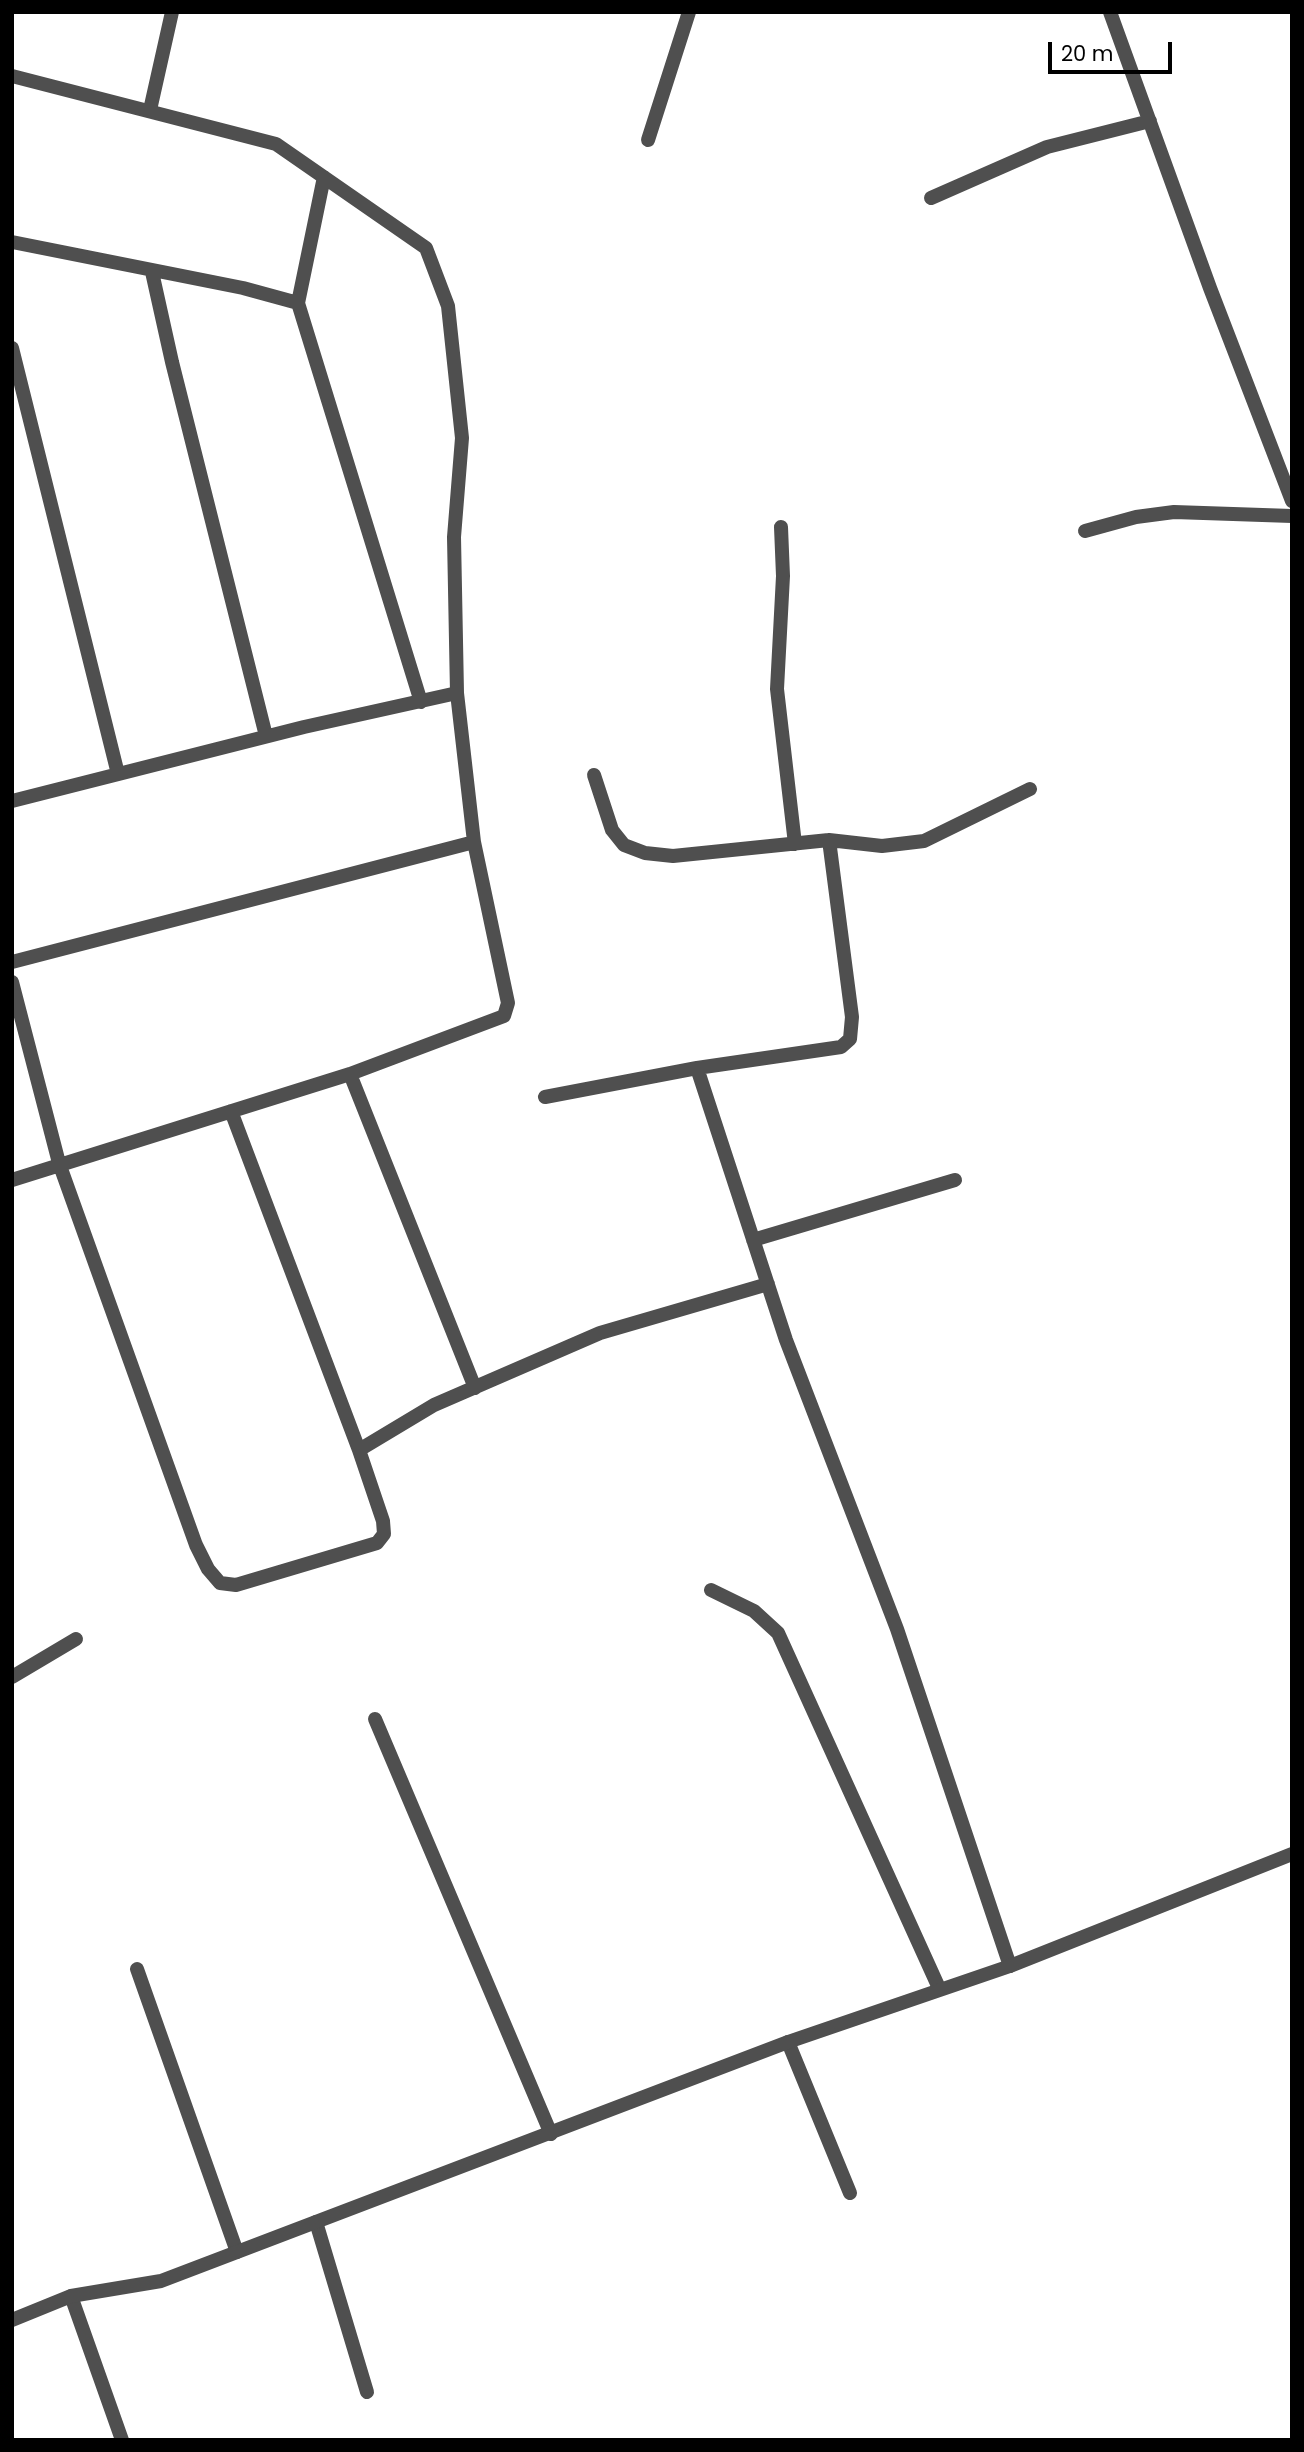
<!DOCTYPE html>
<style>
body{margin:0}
#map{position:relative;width:1304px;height:2452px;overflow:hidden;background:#fff;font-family:Poppins,sans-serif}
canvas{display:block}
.frame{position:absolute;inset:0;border:14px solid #000;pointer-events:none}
.scale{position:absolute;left:1048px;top:42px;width:124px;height:32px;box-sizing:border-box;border:4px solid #000;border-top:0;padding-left:9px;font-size:21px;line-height:24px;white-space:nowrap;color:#000;-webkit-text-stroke:5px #fff;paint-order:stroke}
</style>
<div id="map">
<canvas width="1304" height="2452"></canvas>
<div class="frame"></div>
<div class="scale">20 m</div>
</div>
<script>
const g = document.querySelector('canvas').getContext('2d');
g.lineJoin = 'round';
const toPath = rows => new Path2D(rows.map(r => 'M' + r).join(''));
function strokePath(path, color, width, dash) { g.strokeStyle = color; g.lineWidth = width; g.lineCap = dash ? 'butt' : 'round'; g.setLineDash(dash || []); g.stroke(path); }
strokePath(toPath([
 [1110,12,1210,288,1292,501],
 [12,76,276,144,426,248,448,306,462,438,454,537,457,693,304,727,12,801],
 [150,110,172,12],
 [648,140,689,12],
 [324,177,298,303,421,702],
 [931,198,1047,147,1150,121],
 [12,242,243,288,298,303],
 [152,272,172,362,266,736],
 [12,348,118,774],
 [781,527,783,576,777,689,795,844],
 [1085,531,1136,517,1174,512,1292,516],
 [594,775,612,830,624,845,645,853,673,856,829,840,882,846,924,841,1030,789],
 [12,962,474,842],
 [12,982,59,1163,196,1545,208,1569,220,1583,236,1585,377,1543,384,1534,383,1521,359,1450,231,1111],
 [697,1068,786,1340,897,1629,1010,1966],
 [350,1074,475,1388],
 [545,1097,697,1068,841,1047,850,1039,852,1017,829,840],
 [12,1180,350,1074,504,1016,508,1003,474,842,457,693],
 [753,1240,955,1180],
 [359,1450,434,1405,600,1333,768,1284],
 [711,1590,754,1611,778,1633,939,1988],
 [12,1677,76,1639],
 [375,1719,551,2134],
 [137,1969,237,2252],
 [788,2042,850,2193],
 [316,2222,367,2392],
 [71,2296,122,2440]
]), '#4f4f4f', 14);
strokePath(toPath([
 [12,2320,71,2296,161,2281,788,2042,1010,1966,1292,1854]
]), '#4f4f4f', 14);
</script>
